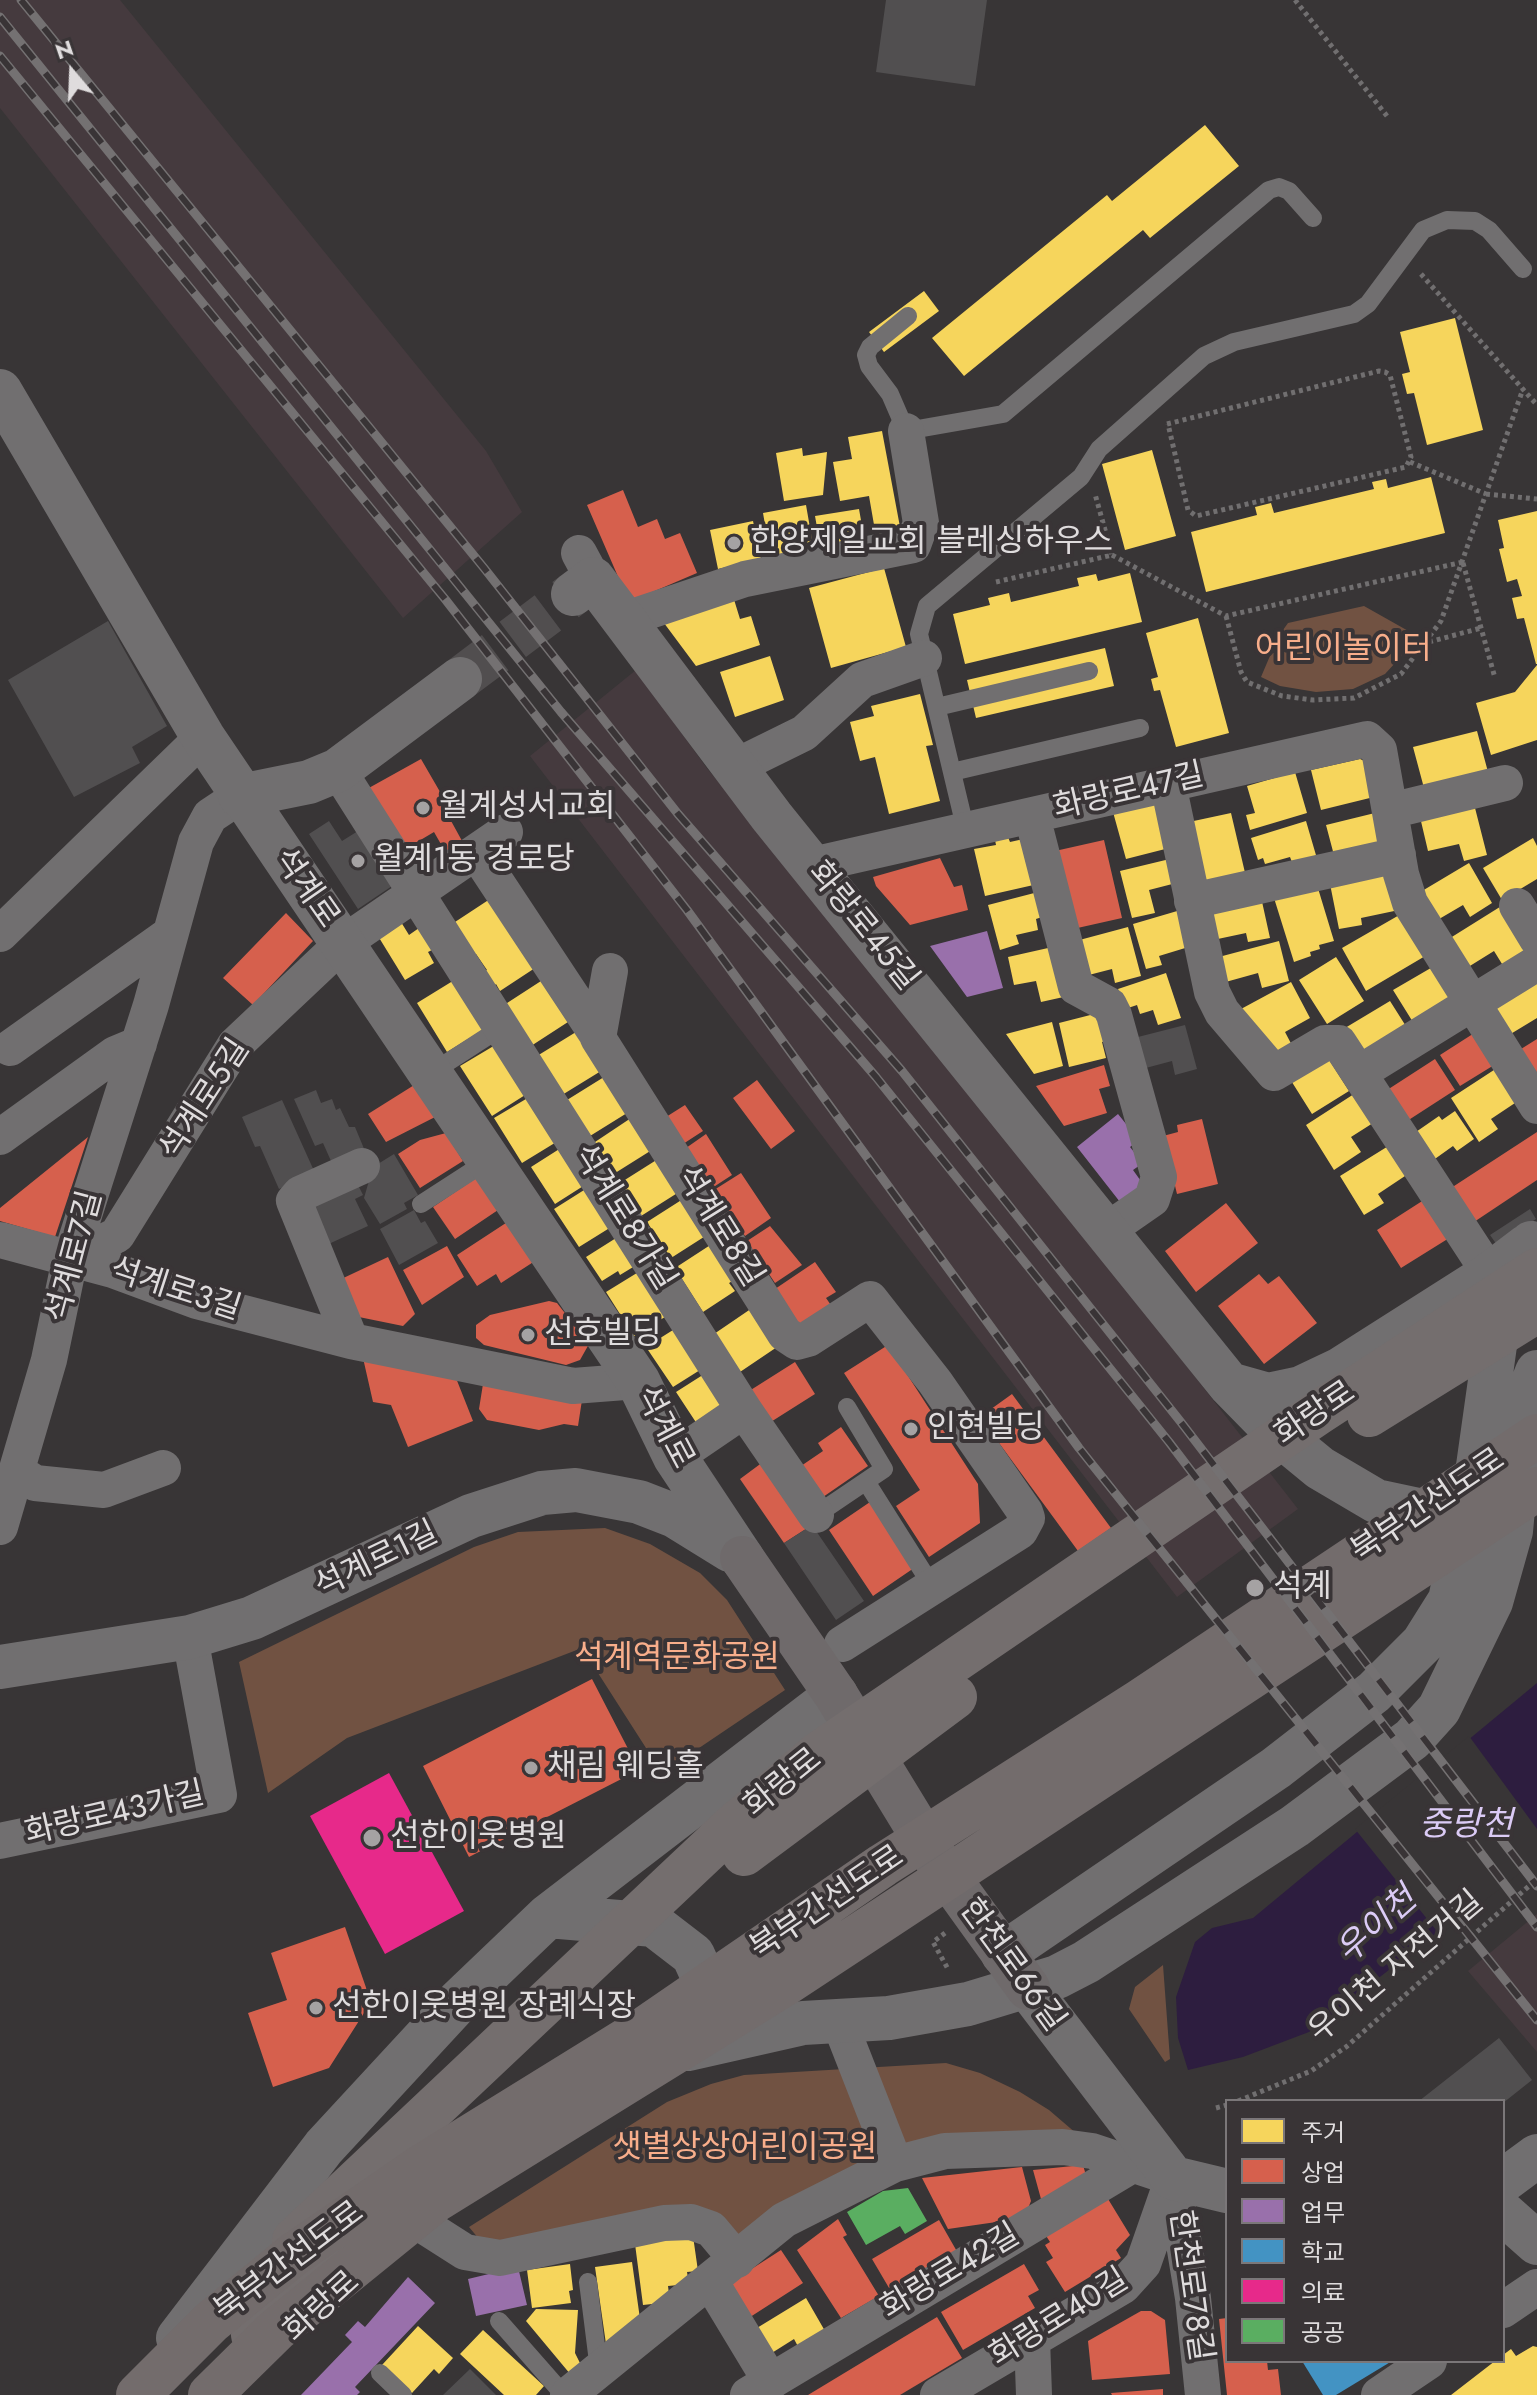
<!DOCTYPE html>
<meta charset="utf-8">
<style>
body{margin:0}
#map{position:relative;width:1537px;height:2395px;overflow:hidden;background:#383536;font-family:Jost,"Noto Sans KR",sans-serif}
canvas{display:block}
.legend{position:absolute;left:1225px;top:2099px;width:280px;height:264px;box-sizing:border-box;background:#393436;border:2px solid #7b7779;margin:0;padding:10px 14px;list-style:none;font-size:24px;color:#dfdcdd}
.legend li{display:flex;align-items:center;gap:16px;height:40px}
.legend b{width:40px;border:2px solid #7b7779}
.north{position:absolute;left:32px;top:32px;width:80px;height:80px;-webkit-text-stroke:6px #393436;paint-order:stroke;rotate:341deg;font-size:22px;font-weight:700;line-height:32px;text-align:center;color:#dfdcdd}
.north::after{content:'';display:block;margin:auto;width:28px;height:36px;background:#dfdcdd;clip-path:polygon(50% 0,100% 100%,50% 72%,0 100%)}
</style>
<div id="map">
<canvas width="1537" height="2395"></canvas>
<ul class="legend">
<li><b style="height:22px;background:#f6d55c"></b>주거</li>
<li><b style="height:22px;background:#d6604d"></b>상업</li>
<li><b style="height:22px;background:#9970ab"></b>업무</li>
<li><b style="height:22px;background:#4393c3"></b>학교</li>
<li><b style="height:22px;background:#e7298a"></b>의료</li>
<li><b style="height:22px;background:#5aae61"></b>공공</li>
</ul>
<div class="north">N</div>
</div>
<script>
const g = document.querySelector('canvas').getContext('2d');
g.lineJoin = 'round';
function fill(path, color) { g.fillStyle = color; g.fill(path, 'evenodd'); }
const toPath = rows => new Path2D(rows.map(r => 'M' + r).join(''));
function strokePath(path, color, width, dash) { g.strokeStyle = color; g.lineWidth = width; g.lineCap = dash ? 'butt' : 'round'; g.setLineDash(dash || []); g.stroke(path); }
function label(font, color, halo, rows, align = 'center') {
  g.font = font + ' Jost,"Noto Sans KR",sans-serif'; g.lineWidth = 8; g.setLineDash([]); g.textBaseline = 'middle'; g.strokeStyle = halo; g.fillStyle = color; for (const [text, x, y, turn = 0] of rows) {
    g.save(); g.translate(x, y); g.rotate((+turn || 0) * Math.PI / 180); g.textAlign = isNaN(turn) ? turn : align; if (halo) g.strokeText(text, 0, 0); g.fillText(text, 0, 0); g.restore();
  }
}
fill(toPath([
 [0,0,120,0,486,451,522,512,403,618,0,108],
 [636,670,706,767,963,1079,1298,1509,1177,1597,530,756],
 [1537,1914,1537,2052,1468,1971]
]), '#453a3e');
fill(toPath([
 [1364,606,1419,637,1385,674,1353,689,1316,692,1280,686,1261,677,1278,637,1288,623],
 [605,1528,650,1544,700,1573,727,1600,785,1690,662,1773,582,1648,347,1738,268,1793,239,1662,474,1547,518,1532],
 [1163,1965,1170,2059,1165,2062,1129,2009,1135,1987],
 [946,2063,980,2073,1020,2092,1049,2110,1084,2140,948,2143,741,2246,713,2214,484,2245,469,2227,667,2102,711,2084,744,2075]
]), '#715242');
fill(toPath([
 [1537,1683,1537,1855,1309,2032,1243,2057,1188,2070,1178,2038,1176,1997,1195,1942,1212,1928,1253,1918]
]), '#2d1d3f');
fill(toPath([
 [1469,1736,1537,1829,1537,1860,1440,1935,1355,1829]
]), '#383536');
fill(toPath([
 [1205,125,1239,166,1150,238,1143,230,964,376,932,338,1107,195,1112,201],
 [924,291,939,311,884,352,869,332],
 [1455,318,1483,430,1427,445,1414,393,1407,394,1402,374,1410,372,1400,332],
 [882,431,900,527,893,539,877,542,869,496,840,501,833,462,852,459,848,437],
 [802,448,803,456,827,452,823,495,784,501,776,453],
 [1152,450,1176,536,1125,550,1102,464],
 [1431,477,1445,533,1206,592,1191,532,1257,515,1255,507,1271,503,1274,513,1374,489,1372,482,1386,479,1388,488],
 [806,505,813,545,804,546,805,554,771,560,763,513],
 [859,509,865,543,821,550,815,516],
 [1537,511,1537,664,1536,664,1524,618,1517,619,1512,598,1522,596,1517,579,1507,582,1499,549,1504,548,1498,520],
 [753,521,761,559,718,569,710,530],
 [884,568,906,647,831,668,809,588],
 [1130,573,1142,622,965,664,953,614,990,605,988,598,1009,593,1011,602,1079,586,1077,578,1096,574,1098,581],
 [732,593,740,619,751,616,760,645,696,666,664,623],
 [1198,618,1229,733,1176,747,1160,690,1154,691,1151,679,1158,677,1146,633],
 [1105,648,1114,686,976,718,967,680],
 [770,656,784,700,735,717,720,672],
 [1537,665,1537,740,1491,755,1476,703,1515,692],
 [920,694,933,745,926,746,940,801,889,814,875,757,860,761,850,722,874,716,871,706],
 [1477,731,1488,772,1424,788,1413,747],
 [1360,759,1375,766,1382,795,1321,810,1311,770],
 [1295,772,1307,813,1250,830,1246,815,1255,813,1247,786],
 [1154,801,1177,846,1126,859,1113,812],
 [1474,804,1487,855,1464,861,1459,844,1428,851,1420,817],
 [1379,812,1388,847,1335,859,1326,825],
 [1231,813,1246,877,1204,886,1189,822],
 [1306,821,1318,862,1295,870,1290,857,1265,864,1263,858,1258,860,1251,838],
 [1008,837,1010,842,1028,838,1038,884,985,896,974,849,996,845,995,840],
 [1533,838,1537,846,1537,879,1502,900,1483,868],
 [1178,857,1184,881,1149,890,1155,913,1132,918,1120,871],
 [1469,863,1492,903,1470,917,1463,905,1434,922,1417,894],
 [1390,867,1399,910,1361,918,1362,925,1339,929,1329,879],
 [1317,885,1334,941,1319,945,1320,949,1310,952,1311,956,1294,962,1274,898],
 [1042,891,1048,915,1036,919,1038,930,1016,935,1019,944,1000,950,988,905],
 [1261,897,1270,938,1248,942,1246,933,1213,940,1206,908],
 [490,899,535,968,500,991,496,984,493,987,483,972,487,970,476,954,472,957,455,922],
 [1503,905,1534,954,1507,972,1494,951,1465,969,1447,940],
 [1184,909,1195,945,1159,956,1162,965,1146,969,1133,924],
 [1408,910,1432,952,1366,991,1342,948],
 [401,922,409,935,419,928,432,950,428,952,434,963,405,980,378,936],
 [1128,927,1141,976,1115,983,1112,969,1081,977,1072,942],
 [1279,941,1289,981,1262,988,1258,973,1222,983,1215,958],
 [1057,946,1068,996,1041,1002,1036,981,1014,985,1008,957],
 [1336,957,1364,1001,1327,1024,1299,980],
 [1436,965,1458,1002,1416,1027,1393,990],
 [1166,973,1181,1018,1158,1025,1153,1010,1140,1014,1137,1005,1125,1009,1118,989],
 [1537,973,1537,1018,1504,1038,1485,1006],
 [456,979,486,1028,447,1052,417,1003],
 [541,981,568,1022,531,1046,504,1005],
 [1291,982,1310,1018,1285,1032,1296,1053,1273,1066,1241,1009],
 [1390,1001,1409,1031,1363,1059,1345,1028],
 [1106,1011,1113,1039,1102,1042,1106,1058,1069,1067,1059,1023],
 [1052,1022,1063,1066,1034,1074,1006,1034],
 [576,1032,601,1071,562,1095,537,1056],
 [502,1041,533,1090,492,1116,460,1066],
 [1326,1055,1349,1091,1312,1114,1290,1079],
 [1497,1068,1518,1101,1491,1119,1498,1129,1479,1142,1451,1098],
 [604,1077,627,1113,590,1136,567,1100],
 [1354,1094,1373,1123,1351,1137,1361,1152,1334,1170,1306,1125],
 [531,1096,558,1141,522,1163,494,1118],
 [1455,1111,1474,1139,1457,1151,1453,1146,1432,1161,1413,1134,1439,1116,1442,1120],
 [634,1116,655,1148,612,1175,592,1144],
 [1390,1145,1408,1174,1378,1194,1384,1203,1364,1215,1340,1176],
 [564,1146,588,1183,555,1204,531,1167],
 [658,1159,679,1192,641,1216,620,1183],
 [592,1185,616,1224,579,1247,554,1209],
 [683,1199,707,1235,671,1258,647,1222],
 [624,1233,643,1261,620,1275,618,1271,602,1281,586,1257],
 [718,1240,741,1276,729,1283,735,1291,703,1312,675,1268],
 [645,1268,673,1312,634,1336,606,1292],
 [758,1304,780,1345,740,1372,714,1334],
 [673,1330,708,1365,673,1387,646,1347],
 [709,1371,734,1409,701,1430,676,1392],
 [693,2236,698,2271,687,2272,689,2284,668,2286,670,2302,643,2305,635,2244],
 [632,2262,641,2326,606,2344,595,2267],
 [570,2264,573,2290,569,2291,571,2303,532,2308,527,2270],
 [806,2298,829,2338,802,2354,794,2339,767,2356,752,2331],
 [536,2309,578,2310,575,2353,582,2367,571,2375,526,2321],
 [418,2326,453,2358,439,2374,434,2369,412,2393,382,2365],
 [483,2330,544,2386,536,2395,504,2395,460,2354],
 [1533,2346,1537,2347,1537,2395,1451,2395,1495,2361,1503,2361,1503,2355,1511,2349,1516,2356]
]), '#f6d55c');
fill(toPath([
 [623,490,638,527,657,519,665,539,680,533,697,573,629,602,587,505],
 [421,759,454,816,450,819,467,850,450,860,434,832,402,851,367,789],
 [1104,840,1122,918,1073,929,1055,851],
 [940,858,954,887,962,885,968,910,910,925,876,886,873,877],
 [286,913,313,941,253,1005,223,978],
 [1479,1030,1499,1062,1460,1086,1440,1055],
 [1537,1039,1537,1073,1521,1049],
 [1435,1059,1455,1090,1404,1123,1384,1092],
 [1104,1065,1110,1086,1099,1089,1107,1113,1064,1126,1036,1086],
 [757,1080,795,1131,771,1149,733,1098],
 [419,1082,439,1115,386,1142,368,1114],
 [685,1105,703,1131,683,1144,666,1117],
 [1202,1119,1218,1184,1177,1194,1163,1136,1178,1132,1177,1125],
 [1537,1132,1537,1180,1474,1222,1451,1188],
 [446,1133,463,1161,420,1188,398,1154,420,1140],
 [706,1134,732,1175,712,1188,686,1148],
 [88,1137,55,1237,0,1221,0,1208],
 [741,1173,771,1218,745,1236,714,1190],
 [479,1176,501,1208,455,1239,433,1207],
 [1430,1196,1454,1235,1401,1268,1377,1230],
 [1226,1203,1258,1243,1196,1292,1165,1251],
 [512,1219,538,1259,501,1283,496,1274,477,1286,457,1255],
 [770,1226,802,1265,775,1283,747,1241],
 [447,1246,464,1277,422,1305,403,1270],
 [388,1257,415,1314,403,1326,354,1316,337,1281],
 [815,1262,836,1292,826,1298,835,1311,804,1332,775,1289],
 [1259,1274,1268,1284,1279,1276,1317,1323,1264,1364,1218,1306],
 [549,1301,557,1303,589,1344,580,1360,566,1365,484,1345,476,1338,476,1325,490,1315],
 [888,1345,978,1484,980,1523,929,1557,896,1506,920,1490,844,1373],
 [363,1358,454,1373,473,1421,408,1447,391,1405,373,1402],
 [795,1362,815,1394,766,1425,746,1393],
 [483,1384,582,1400,578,1426,564,1424,539,1430,487,1420,479,1409],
 [1012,1394,1111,1528,1078,1551,980,1417],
 [841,1427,868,1466,823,1497,801,1466,823,1451,818,1443],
 [767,1459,812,1525,784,1543,740,1479],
 [870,1502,914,1568,873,1596,829,1530],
 [592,1679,639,1770,469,1857,423,1766],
 [345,1927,371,2002,329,2068,273,2087,248,2013,287,2000,271,1953],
 [1083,2165,1087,2179,1041,2199,1033,2170],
 [1022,2167,1031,2201,1024,2218,948,2229,922,2178],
 [1105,2194,1130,2235,1116,2250,1121,2258,1065,2292,1046,2262,1053,2258,1045,2245,1050,2242,1043,2231],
 [838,2219,847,2235,843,2237,879,2296,841,2318,797,2250],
 [939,2220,963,2262,892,2293,872,2259],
 [781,2250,803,2283,744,2321,722,2288],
 [1024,2264,1039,2290,1028,2296,1035,2308,963,2350,941,2312],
 [1141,2311,1151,2311,1165,2320,1170,2374,1092,2380,1088,2341],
 [937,2317,962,2358,900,2395,808,2395],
 [1227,2318,1227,2361,1267,2361,1268,2370,1278,2369,1281,2395,1227,2395,1219,2319],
 [1163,2389,1163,2395,1112,2395,1111,2393]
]), '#d6604d');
fill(toPath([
 [987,931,1003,988,967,997,930,946],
 [1118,1114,1139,1140,1130,1147,1143,1163,1133,1170,1143,1184,1120,1202,1077,1147],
 [518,2267,527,2305,476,2316,468,2279],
 [408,2277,435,2303,355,2387,360,2392,357,2395,301,2395,352,2342,345,2335,358,2321,365,2327]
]), '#9970ab');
fill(toPath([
 [1302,2361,1392,2361,1336,2395,1323,2395]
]), '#4393c3');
fill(toPath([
 [389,1773,464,1911,385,1954,310,1816]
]), '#e7298a');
fill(toPath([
 [908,2188,927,2221,905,2234,900,2226,866,2245,847,2212,883,2191]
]), '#5aae61');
fill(toPath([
 [886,0,987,0,975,86,876,72],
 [108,621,167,726,132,747,140,763,74,797,8,680],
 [329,821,342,841,366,826,401,880,358,909,309,834],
 [1185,1025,1197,1069,1175,1075,1172,1061,1142,1069,1134,1038],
 [316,1090,321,1103,332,1099,336,1110,340,1108,349,1127,355,1127,365,1151,335,1170,323,1143,315,1146,294,1099],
 [282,1100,315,1173,279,1189,260,1146,255,1147,242,1117],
 [394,1154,418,1195,404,1203,407,1209,380,1224,364,1198,373,1167],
 [354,1177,363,1195,355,1199,368,1226,322,1247,310,1197],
 [1530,1209,1536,1219,1497,1245,1490,1235],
 [414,1210,421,1223,425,1221,438,1243,399,1265,380,1229],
 [812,1525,864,1601,836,1620,784,1543],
 [1499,2038,1532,2080,1503,2103,1419,2101],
 [470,2369,496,2395,443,2395]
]), '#514f50');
strokePath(toPath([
 [460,679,573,594]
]), '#514e4f', 44, [44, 22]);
strokePath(toPath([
 [1295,0,1387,116],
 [1421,274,1537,405],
 [1167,424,1379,371,1385,372,1390,375,1411,457,1406,467,1196,516,1188,510,1168,424],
 [1410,462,1486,494],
 [1486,494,1537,499],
 [1112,555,1226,616,1463,562],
 [1463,563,1495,678],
 [996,582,1112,555,1095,494],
 [1226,616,1241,672,1247,682,1282,696,1313,700,1354,698,1401,674,1441,621,1523,389],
 [1429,642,1481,628],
 [945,1933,933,1942,948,1969],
 [1238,2101,1311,2071,1346,2047,1537,1879],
 [1216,2108,1227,2105]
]), '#716f70', 5, [4, 4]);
strokePath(toPath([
 [908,316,870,347,866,355,869,366,890,394,906,431,1003,414,1269,190,1279,187,1289,191,1313,218],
 [937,707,1089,671],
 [952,772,1140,728],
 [966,831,919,634,927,606,1081,477,1099,449,1204,356,1234,342,1354,314,1368,304,1423,230,1447,220,1475,221,1489,230,1523,269],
 [431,1073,502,1027],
 [421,1204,489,1160],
 [867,1483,932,1586],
 [816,1515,884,1469,847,1407],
 [588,2282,599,2370],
 [499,2321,564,2395],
 [380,2373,403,2395]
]), '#716f70', 18);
strokePath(toPath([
 [579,553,593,579],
 [623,620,745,579,913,545,921,523,906,431],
 [735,767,804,733,862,680,924,658],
 [338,770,744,1410,675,1457],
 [1168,784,1212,992,1222,1012,1274,1073,1325,1043,1339,1043,1490,1274],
 [1390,811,1505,783],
 [1032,816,1076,987,1109,1005,1114,1015,1159,1177,1152,1199,1106,1231],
 [477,853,598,1036],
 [812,865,1367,739,1379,750,1401,874,1410,903,1537,1106],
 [1192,901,1398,855],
 [1517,906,1537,939],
 [0,934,203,737],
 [610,971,598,1038,785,1334,797,1342,808,1339,870,1299,935,1382,1025,1512,1027,1518,1020,1531,842,1644],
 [10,1048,169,935],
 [1359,1073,1537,963],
 [0,1137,115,1054,139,1044],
 [0,1240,113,1270,197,1301,351,1341,573,1386,638,1381],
 [70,1259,117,1235,235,1045,343,943,505,832],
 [351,1341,294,1201,300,1194,362,1166],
 [744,1410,816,1515],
 [17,1471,35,1483,104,1490,163,1468],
 [0,1527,49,1360,70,1259,151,1005,196,842,210,816,240,796],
 [0,1841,219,1795,190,1637],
 [839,2021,895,2164],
 [1174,2184,1193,2298,1203,2395],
 [418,2222,465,2252,500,2258,664,2223,691,2222,711,2229,737,2260],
 [710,2281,771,2382],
 [1503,2310,1537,2287],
 [1032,2339,1034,2395],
 [568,2395,784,2220,895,2164,945,2151,1063,2147,1092,2151,1173,2178],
 [748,2395,1132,2165],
 [938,2395,1123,2286,1143,2264,1173,2178],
 [1379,2395,1429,2361]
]), '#716f70', 36);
strokePath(toPath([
 [0,391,203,737,638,1381,675,1457,742,1558],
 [573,594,593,579,772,817,1229,1384,1275,1431,1320,1468,1376,1501,1451,1517],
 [240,796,309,782,338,770,460,679],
 [1229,1384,1268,1395,1301,1388,1339,1370,1490,1274,1527,1246],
 [0,1667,190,1637,252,1618,471,1516,542,1493,576,1490,639,1502,675,1516,730,1550],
 [548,1916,654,1925,693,1955,707,1986,700,2021],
 [1003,1954,1276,1768,1374,1692,1423,1643,1450,1600,1478,1466,1496,1338,1513,1276,1531,1243],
 [1028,1988,1173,2178,1227,2191],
 [688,2049,803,2023,889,2018,968,2004,1057,1977,1086,1962,1295,1826,1412,1739,1439,1709,1491,1602,1511,1531,1522,1410,1537,1372],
 [1503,2181,1537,2156],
 [1503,2213,1537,2243],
 [178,2338,324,2147,459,2001,548,1916,836,1695]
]), '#716f70', 44);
strokePath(toPath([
 [742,1558,836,1695,941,1867,1028,1988]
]), '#6f6a6b', 44);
strokePath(toPath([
 [1369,1415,1537,1311],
 [744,1854,955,1697],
 [294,2240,733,1826,818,1754,1318,1413,1537,1270],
 [253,2335,339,2230]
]), '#746e6e', 44);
strokePath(toPath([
 [138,2395,211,2322,294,2254,419,2168,647,2027,883,1865,1140,1701,1537,1436],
 [210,2395,276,2330,436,2200,785,1984,1537,1489]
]), '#736c6c', 44);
const rail = toPath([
 [21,0,484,568,678,814,902,1071,1180,1421,1537,1886],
 [0,17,561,712,876,1077,1169,1442,1537,1927],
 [0,56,445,599,687,910,1079,1448,1537,2020]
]);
strokePath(rail, '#747172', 9);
strokePath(rail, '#393436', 6, [18]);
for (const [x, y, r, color] of [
 [734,543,8,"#a5a2a3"],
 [423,808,8,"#a5a2a3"],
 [358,861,8,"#a5a2a3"],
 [528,1335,8,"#a5a2a3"],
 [911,1429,8,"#a5a2a3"],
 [1255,1588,10,"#a5a2a3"],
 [531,1768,8,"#a5a2a3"],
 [372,1838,10,"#a5a2a3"],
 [316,2008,8,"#a5a2a3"]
]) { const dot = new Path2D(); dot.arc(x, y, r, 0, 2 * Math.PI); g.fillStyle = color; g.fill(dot); strokePath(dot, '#393436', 3); }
label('32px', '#dfdcdd', '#393436', [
 ["한양제일교회 블레싱하우스",750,543],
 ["월계성서교회",439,808],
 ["월계1동 경로당",374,861],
 ["선호빌딩",544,1335],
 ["인현빌딩",927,1429],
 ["석계",1273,1588],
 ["채림 웨딩홀",547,1768],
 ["선한이웃병원",390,1838],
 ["선한이웃병원 장례식장",332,2008]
], 'left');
label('32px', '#f8ae8b', '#393436', [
 ["어린이놀이터",1343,650],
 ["석계역문화공원",677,1659],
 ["샛별상상어린이공원",745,2149]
]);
label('32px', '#dfdcdd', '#393436', [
 ["화랑로47길",1129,793,-13],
 ["석계로",305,889,55],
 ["화랑로45길",862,927,51],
 ["석계로5길",206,1100,-57],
 ["석계로8가길",623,1218,58],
 ["석계로8길",718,1227,58],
 ["석계로7길",76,1257,-75],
 ["석계로3길",175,1291,18],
 ["화랑로",1316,1415,-34],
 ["석계로",663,1428,62],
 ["북부간선도로",1429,1507,-34],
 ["석계로1길",377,1561,-26],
 ["화랑로",784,1784,-39],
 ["화랑로43가길",115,1815,-13],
 ["북부간선도로",828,1904,-34],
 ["한천로66길",1011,1966,54],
 ["우이천 자전거길",1397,1968,-40],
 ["북부간선도로",290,2263,-37],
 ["화랑로42길",951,2273,-31],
 ["한천로78길",1189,2286,82],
 ["화랑로",323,2308,-42],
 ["화랑로40길",1060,2319,-32]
]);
label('italic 34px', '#dbcbf5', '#393436', [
 ["중랑천",1466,1827],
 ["우이천",1378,1927,-42]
]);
</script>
